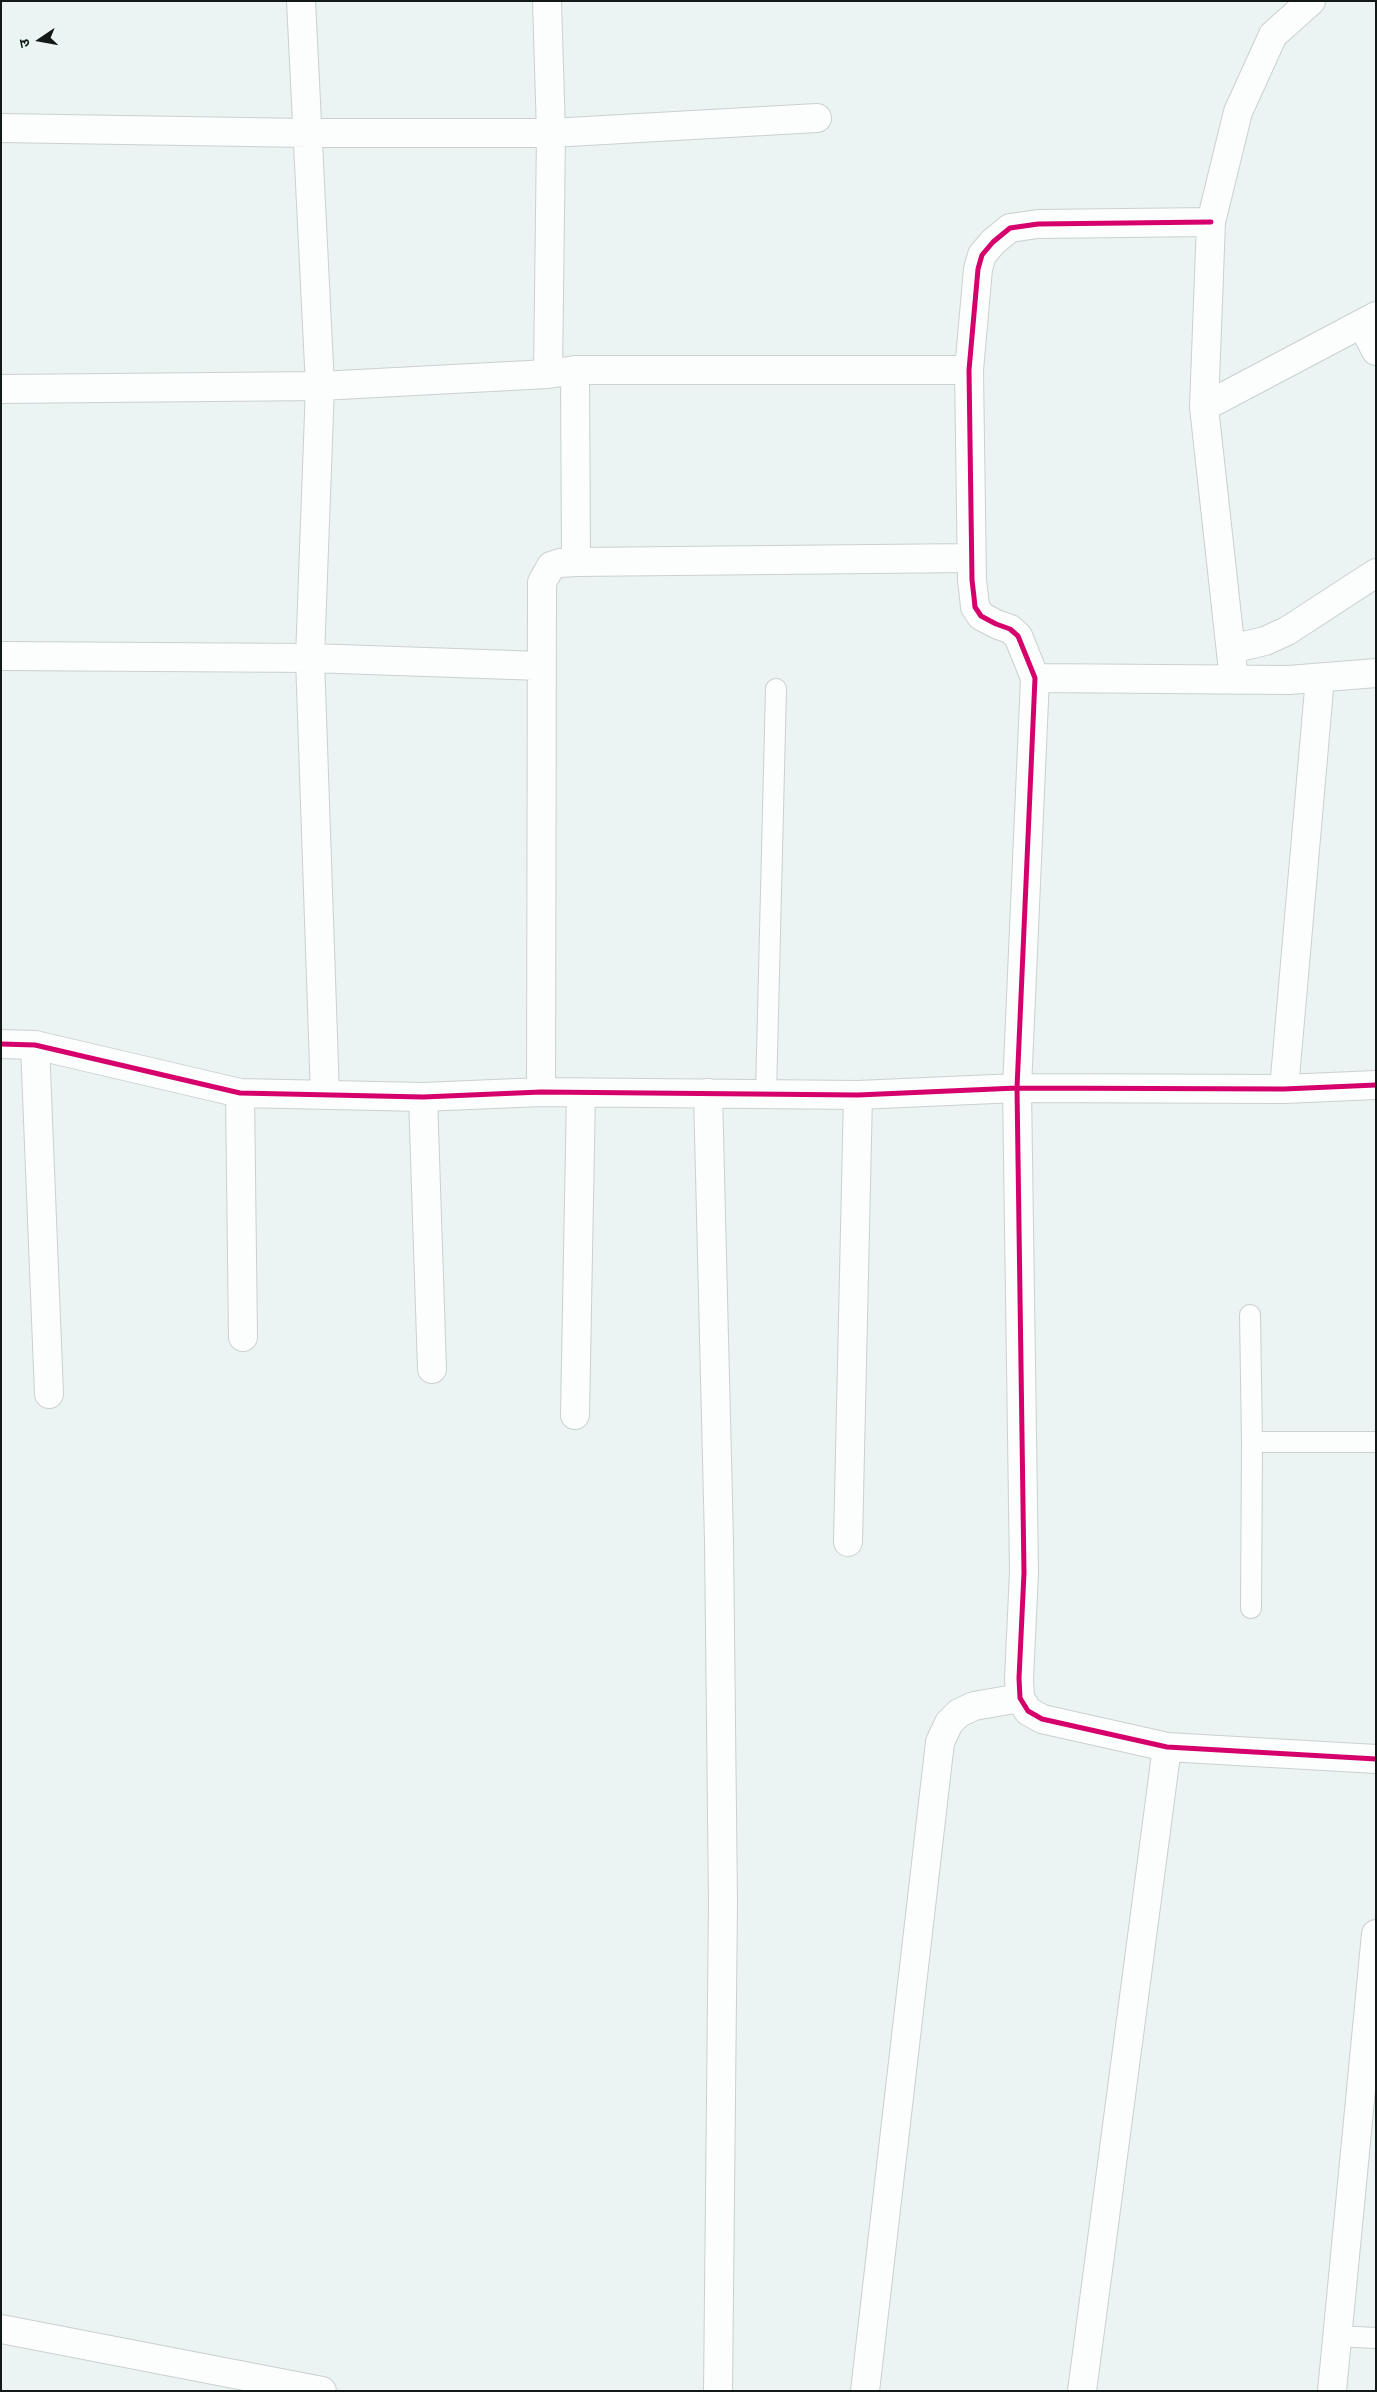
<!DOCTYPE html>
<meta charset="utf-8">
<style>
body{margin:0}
#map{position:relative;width:1377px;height:2392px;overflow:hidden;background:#ebf4f2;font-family:"Source Sans 3","Noto Sans Devanagari",sans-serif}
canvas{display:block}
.frame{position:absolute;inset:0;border:2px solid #131917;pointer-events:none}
.north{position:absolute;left:15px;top:15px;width:50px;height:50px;-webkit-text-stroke:4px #e7f8f3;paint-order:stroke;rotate:258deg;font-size:14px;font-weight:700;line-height:20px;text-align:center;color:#131917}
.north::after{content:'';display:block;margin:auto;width:18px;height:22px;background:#131917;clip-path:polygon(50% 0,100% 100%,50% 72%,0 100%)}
</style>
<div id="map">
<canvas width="1377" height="2392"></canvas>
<div class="frame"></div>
<div class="north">उ</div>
</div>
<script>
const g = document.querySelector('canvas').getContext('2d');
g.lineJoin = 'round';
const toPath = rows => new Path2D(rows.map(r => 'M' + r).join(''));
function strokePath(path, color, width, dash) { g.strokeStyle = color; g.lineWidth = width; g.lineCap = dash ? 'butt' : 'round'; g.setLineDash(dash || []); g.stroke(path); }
const lane = toPath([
 [766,1094,776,689],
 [1250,1315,1252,1442,1376,1442],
 [1251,1608,1252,1442],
 [1337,2336,1376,2338]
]);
const street = toPath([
 [1,128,307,133,551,133,547,1],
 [1211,222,1038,224,1010,228,993,242,982,255,978,269,969,370,972,580,974,597,975,607,981,616,996,624,1010,629,1018,636,1035,678,1017,1088,1024,1573,1019,1678,1020,1698,1028,1711,1042,1719,1167,1747,1376,1759],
 [1362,324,1376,351],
 [548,374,551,133,817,118],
 [1,389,320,386,548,374,575,370,969,370],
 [1204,407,1211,222,1238,112,1273,35,1311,1],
 [576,562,971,558],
 [1231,649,1265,641,1287,631,1376,573],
 [1,656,310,658,320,386,301,1],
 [1035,678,1289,680,1376,673],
 [1234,680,1204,407,1376,316],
 [1,1044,35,1045,240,1093,423,1097,541,1092,858,1095,1017,1088,1284,1089,1376,1085],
 [35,1045,49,1394],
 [1284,1089,1320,678],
 [541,1092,542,582,551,566,560,563,576,562,575,370],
 [240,1093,243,1337],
 [708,1093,719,1541,723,1902,718,2391],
 [325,1095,310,658,542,666],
 [423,1097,432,1369],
 [575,1415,581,1093],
 [848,1542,858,1095],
 [1,2329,322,2391],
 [865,2391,940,1742,949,1723,959,1713,974,1706,1020,1698],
 [1082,2391,1167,1747],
 [1332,2391,1376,1934]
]);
strokePath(lane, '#cad1cf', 22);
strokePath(street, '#cad1cf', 30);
strokePath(lane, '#fcfdfd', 20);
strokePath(street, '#fcfdfd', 28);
strokePath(toPath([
 [1211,222,1038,224,1010,228,993,242,982,255,978,269,969,370,972,580,974,597,975,607,981,616,996,624,1010,629,1018,636,1035,678,1017,1088,1024,1573,1019,1678,1020,1698,1028,1711,1042,1719,1167,1747,1376,1759],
 [1,1044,35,1045,240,1093,423,1097,541,1092,858,1095,1017,1088,1284,1089,1376,1085]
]), '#d6006c', 5);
</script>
